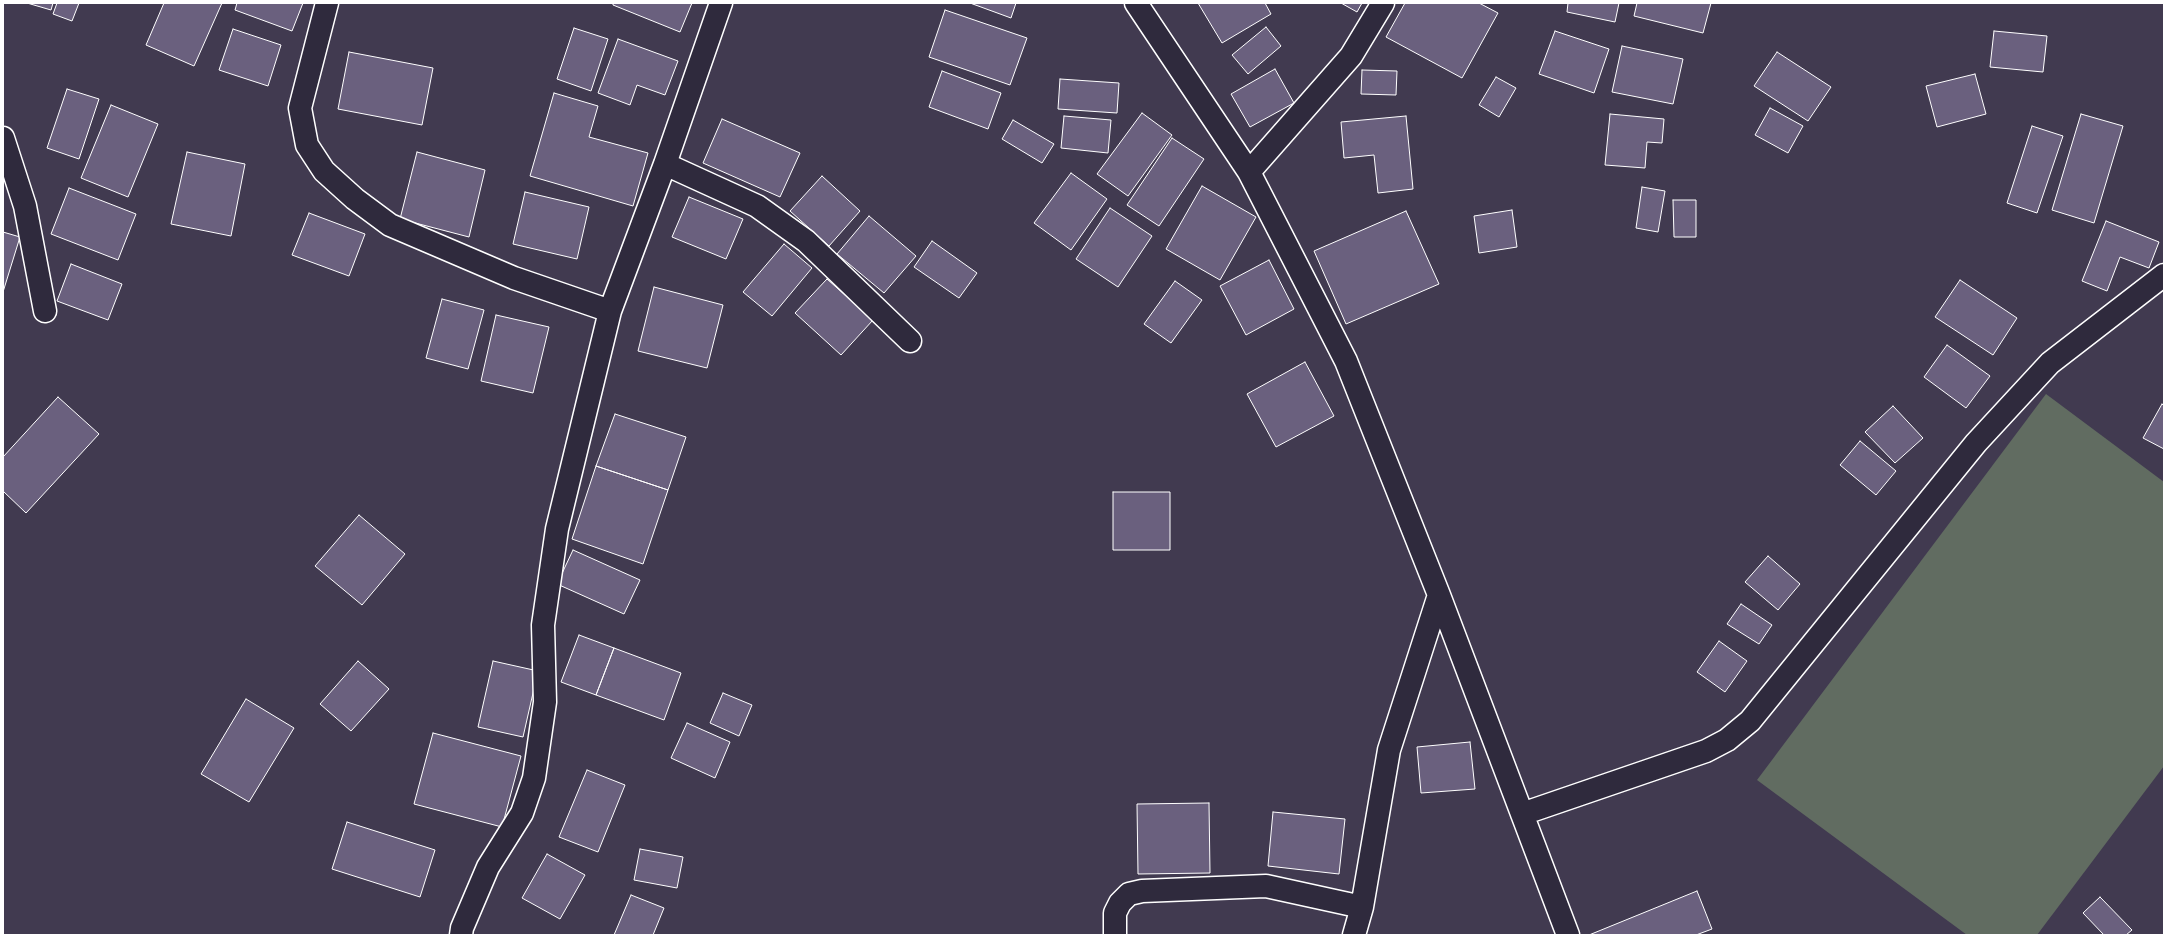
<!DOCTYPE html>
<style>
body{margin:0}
#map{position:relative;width:2167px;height:938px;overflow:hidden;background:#413a50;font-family:Pangolin,sans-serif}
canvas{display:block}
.frame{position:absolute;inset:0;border:4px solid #fff;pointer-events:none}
</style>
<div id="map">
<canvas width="2167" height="938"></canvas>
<div class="frame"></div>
</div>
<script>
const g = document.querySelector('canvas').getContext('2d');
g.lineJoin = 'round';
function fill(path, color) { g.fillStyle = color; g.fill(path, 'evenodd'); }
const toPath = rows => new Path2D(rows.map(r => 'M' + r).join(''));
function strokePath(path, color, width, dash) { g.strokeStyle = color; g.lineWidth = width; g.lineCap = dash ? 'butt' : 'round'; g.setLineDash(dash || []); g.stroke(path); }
fill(toPath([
 [2046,394,2164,482,2164,766,2037,935,1967,935,1757,780]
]), '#616c61');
const building = toPath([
 [27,3,53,3,51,10,27,3],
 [57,3,79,3,72,21,53,14,57,3],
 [164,3,222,3,194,66,146,45,164,3],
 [237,3,303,3,292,31,235,10,237,3],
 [613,3,692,3,680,32,613,5,613,3],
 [970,3,1016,3,1011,18,970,3],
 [1198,3,1265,3,1271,14,1222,43,1198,3],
 [1341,3,1362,3,1357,12,1341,3],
 [1405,3,1479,3,1498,13,1462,78,1386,37,1405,3],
 [1568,3,1619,3,1615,22,1567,12,1568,3],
 [1637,3,1711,3,1703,33,1634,16,1637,3],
 [945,10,1027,38,1010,85,929,57,945,10],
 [1266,27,1281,46,1248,74,1232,55,1266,27],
 [574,28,608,39,591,91,557,79,574,28],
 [233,29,281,45,268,86,219,70,233,29],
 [1555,31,1609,49,1594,93,1539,74,1555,31],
 [1994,31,2047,36,2043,72,1990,67,1994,31],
 [618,39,678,61,665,95,637,85,630,105,598,93,618,39],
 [1622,46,1683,59,1673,104,1612,92,1622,46],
 [349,52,433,68,422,125,338,109,349,52],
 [1777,52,1831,87,1808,121,1754,86,1777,52],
 [1275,69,1294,103,1250,127,1231,94,1275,69],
 [1362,70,1397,71,1396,95,1361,94,1362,70],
 [942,71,1001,93,988,129,929,107,942,71],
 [1975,74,1986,114,1937,127,1926,86,1975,74],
 [1496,77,1516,88,1499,117,1479,105,1496,77],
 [1060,79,1119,83,1117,113,1058,109,1060,79],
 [67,89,99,99,79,159,47,148,67,89],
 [554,93,598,106,589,137,648,153,633,206,530,176,554,93],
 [111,105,158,124,128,197,81,178,111,105],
 [1770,108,1803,126,1788,153,1755,135,1770,108],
 [1142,113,1172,135,1128,196,1097,174,1142,113],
 [1610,114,1664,119,1662,143,1647,142,1645,168,1605,165,1610,114],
 [2081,114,2123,126,2094,223,2052,210,2081,114],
 [1064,116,1111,120,1108,153,1061,148,1064,116],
 [1406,116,1413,189,1378,193,1374,155,1344,158,1341,122,1406,116],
 [722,119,800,153,780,197,703,163,722,119],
 [1013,120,1054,144,1042,163,1002,139,1013,120],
 [2032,126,2063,136,2037,213,2007,203,2032,126],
 [1172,138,1204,159,1159,226,1127,205,1172,138],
 [187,152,245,164,231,236,171,224,187,152],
 [417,152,485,170,469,237,400,219,417,152],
 [1071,173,1107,199,1071,250,1034,223,1071,173],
 [822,176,860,211,829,246,790,211,822,176],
 [1202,186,1256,217,1220,280,1166,249,1202,186],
 [1642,187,1665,191,1658,232,1636,228,1642,187],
 [69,188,136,214,118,260,51,234,69,188],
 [525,192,589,207,577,259,513,244,525,192],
 [689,197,743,219,726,259,672,237,689,197],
 [1673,200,1696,200,1696,237,1674,237,1673,200],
 [1110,208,1152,236,1118,287,1076,259,1110,208],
 [1512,210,1517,247,1479,253,1474,216,1512,210],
 [1406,211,1439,284,1346,324,1314,251,1406,211],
 [309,213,365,234,349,276,292,255,309,213],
 [869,216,916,256,884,293,837,254,869,216],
 [2106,221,2159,242,2149,268,2120,257,2107,291,2082,281,2106,221],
 [3,232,20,237,3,292,3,232],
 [932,241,977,273,959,298,914,267,932,241],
 [784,244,812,268,772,316,743,292,784,244],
 [1269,260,1294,309,1246,335,1220,286,1269,260],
 [71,264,122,284,108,320,57,301,71,264],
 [827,279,873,320,841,355,795,313,827,279],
 [1960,280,2017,318,1993,355,1935,317,1960,280],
 [1175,281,1202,300,1171,343,1144,324,1175,281],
 [654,287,723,305,707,368,638,351,654,287],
 [442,299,484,310,468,369,426,358,442,299],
 [496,315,549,327,533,393,481,381,496,315],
 [1947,345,1990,376,1966,408,1924,377,1947,345],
 [1305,362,1334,416,1276,447,1247,394,1305,362],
 [58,397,99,434,26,513,3,491,3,457,58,397],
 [2162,404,2164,406,2164,449,2143,438,2162,404],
 [1893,406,1923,438,1895,463,1865,432,1893,406],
 [615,414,686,437,668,490,596,466,615,414],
 [1860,441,1896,471,1876,495,1840,465,1860,441],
 [596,466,668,490,643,564,572,539,596,466],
 [1113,492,1170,492,1170,550,1113,550,1113,492],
 [359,515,405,554,362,605,315,566,359,515],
 [573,550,640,580,624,614,557,584,573,550],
 [1768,556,1800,584,1778,610,1745,582,1768,556],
 [1741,604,1772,625,1759,644,1727,624,1741,604],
 [579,635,614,648,596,695,561,682,579,635],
 [1719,641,1747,661,1725,692,1697,672,1719,641],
 [614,648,681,673,664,720,596,695,614,648],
 [358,661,389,689,351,731,320,704,358,661],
 [493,661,538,671,523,737,478,727,493,661],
 [723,693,752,705,739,736,710,723,723,693],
 [246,699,294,728,249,802,201,774,246,699],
 [687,723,730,742,715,778,671,758,687,723],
 [433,733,521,756,502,827,414,804,433,733],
 [1470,742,1475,789,1421,793,1417,747,1470,742],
 [587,770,625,785,598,852,559,837,587,770],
 [1209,803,1210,873,1138,874,1137,804,1209,803],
 [1273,812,1345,819,1339,874,1268,866,1273,812],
 [347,822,435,850,420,897,332,869,347,822],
 [640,849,683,857,677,888,634,880,640,849],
 [547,854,585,875,560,919,522,898,547,854],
 [1697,891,1712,929,1696,935,1589,935,1697,891],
 [631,895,664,908,653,935,614,935,631,895],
 [2100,897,2132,930,2126,935,2104,935,2083,913,2100,897]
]);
fill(building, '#6a607e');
strokePath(building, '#fff', 1);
const minor = toPath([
 [327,3,300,108,307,145,324,171,355,199,390,225,514,278,610,311,665,164,721,3],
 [1136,3,1249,172,1346,361,1439,595,1568,935],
 [3,138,25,206,45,311],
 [665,164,757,206,806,241,910,341],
 [1249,172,1351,56,1383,3],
 [1522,814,1706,751,1727,740,1750,721,1976,443,2050,363,2164,275],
 [461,935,462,928,488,867,522,813,534,778,545,702,543,625,557,529,610,311],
 [1115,935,1115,913,1120,903,1129,894,1142,891,1266,886,1362,907],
 [1354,935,1362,907,1389,750,1439,595]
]);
strokePath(minor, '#fff', 25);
strokePath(minor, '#2f2a3d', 22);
</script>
